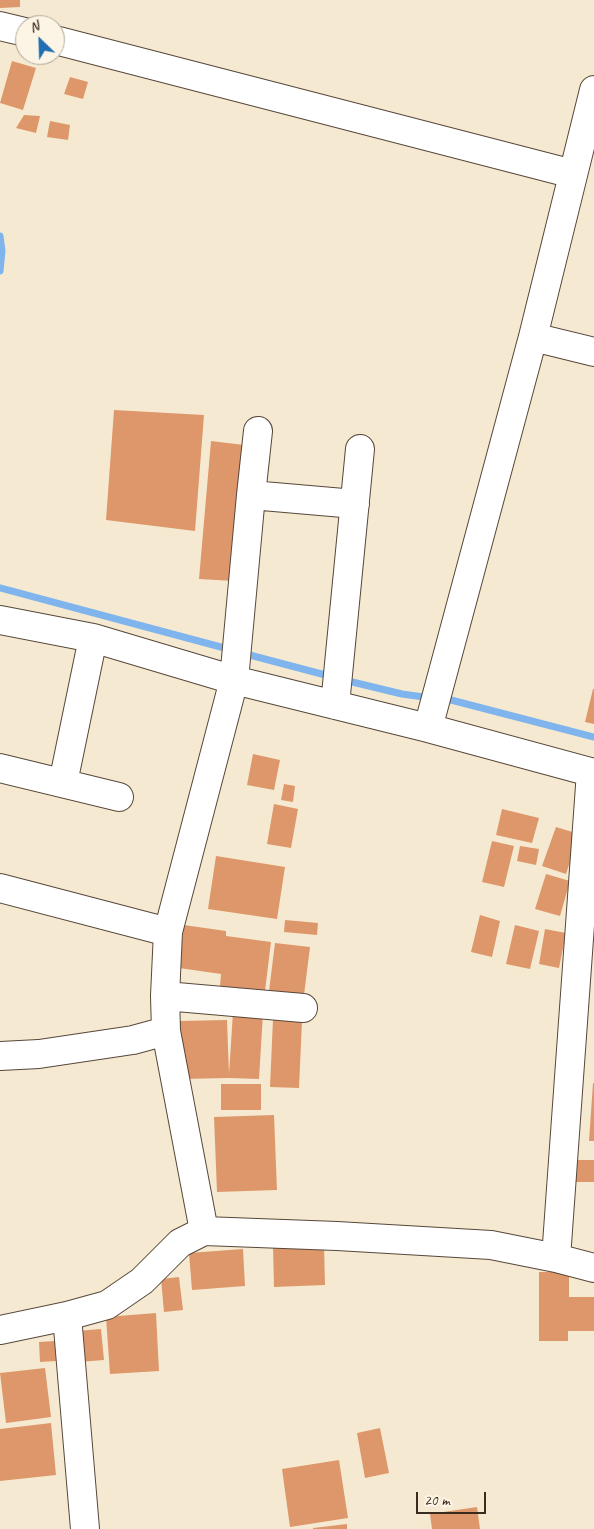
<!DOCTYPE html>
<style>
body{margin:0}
#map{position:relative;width:594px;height:1529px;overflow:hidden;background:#f5ead1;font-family:Caveat,sans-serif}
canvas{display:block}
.north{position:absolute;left:15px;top:15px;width:50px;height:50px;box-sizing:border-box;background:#fcf5e5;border:1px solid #afa495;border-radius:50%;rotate:336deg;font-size:14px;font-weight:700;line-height:20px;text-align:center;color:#3b2a1e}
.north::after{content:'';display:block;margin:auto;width:18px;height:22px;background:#1f6fb2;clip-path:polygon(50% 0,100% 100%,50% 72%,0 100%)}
.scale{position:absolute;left:416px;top:1492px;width:70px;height:22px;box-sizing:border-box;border:2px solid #3b2a1e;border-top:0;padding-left:6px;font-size:15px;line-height:18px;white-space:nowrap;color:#3b2a1e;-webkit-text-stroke:4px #fcf5e5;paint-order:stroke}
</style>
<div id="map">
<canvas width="594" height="1529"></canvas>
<div class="north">N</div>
<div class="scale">20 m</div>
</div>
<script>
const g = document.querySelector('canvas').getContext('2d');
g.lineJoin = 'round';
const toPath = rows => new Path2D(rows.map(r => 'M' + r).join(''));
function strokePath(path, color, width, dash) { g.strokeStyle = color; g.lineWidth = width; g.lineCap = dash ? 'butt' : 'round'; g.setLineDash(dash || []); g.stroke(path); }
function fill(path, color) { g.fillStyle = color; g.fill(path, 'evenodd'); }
strokePath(toPath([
 [0,236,2,251,0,271],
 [0,588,232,650],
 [242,653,333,677],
 [344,680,402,694,431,698],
 [441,699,451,700,594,737]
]), '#7fb4ed', 7);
fill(toPath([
 [0,0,20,0,20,7,0,8],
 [12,61,36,68,23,110,0,103],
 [70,77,88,82,83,99,64,94],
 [24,115,40,116,36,133,16,128],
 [50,121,70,125,68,140,47,137],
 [114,410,204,415,195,531,106,520],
 [211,441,244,445,234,581,199,579],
 [593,689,594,689,594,724,585,722],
 [253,754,280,760,274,790,247,785],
 [284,784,295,786,293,802,281,800],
 [274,804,298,809,291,848,267,844],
 [502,809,539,818,532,843,496,835],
 [556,827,579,834,566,874,542,866],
 [492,841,514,846,504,887,482,882],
 [520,846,539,849,536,865,517,861],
 [216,856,285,867,277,919,208,909],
 [546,874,570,881,560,916,535,909],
 [480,915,500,921,492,957,471,952],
 [285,920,318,923,317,935,284,932],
 [184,925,226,931,226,936,271,942,265,991,220,986,221,974,179,968],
 [515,925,539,931,530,969,506,964],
 [545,929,566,933,559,968,539,964],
 [275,943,310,947,304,995,269,991],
 [233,1012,263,1013,259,1079,229,1078,182,1079,180,1021,227,1020,229,1074],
 [273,1019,302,1021,299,1088,270,1087],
 [593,1083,594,1083,594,1141,589,1141],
 [221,1084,261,1084,261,1110,221,1110],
 [274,1115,277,1190,217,1192,214,1117],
 [573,1160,594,1160,594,1182,572,1182],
 [324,1245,325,1285,274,1287,273,1246],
 [243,1249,245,1286,192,1290,189,1253],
 [539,1272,569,1272,569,1297,594,1297,594,1331,568,1331,568,1341,539,1341],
 [179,1277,183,1310,164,1312,161,1279],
 [156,1313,159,1371,110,1374,106,1317],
 [101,1329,104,1360,79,1362,77,1331],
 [55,1341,56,1361,40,1362,39,1342],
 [45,1368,51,1417,6,1423,0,1373],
 [51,1423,56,1475,0,1481,0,1429],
 [380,1428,389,1473,365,1478,357,1433],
 [339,1460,348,1518,290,1527,282,1469],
 [477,1507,480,1529,432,1529,430,1514],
 [347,1524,347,1529,313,1529,313,1528]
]), '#de976a');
const minor = toPath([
 [0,26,25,32],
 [55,40,573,174],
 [533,337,594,352],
 [251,495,258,431],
 [0,620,93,638,234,680,428,728,594,773],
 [335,705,360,449],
 [428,728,533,337,594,90],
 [0,768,119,797],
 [63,783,93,638],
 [0,888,168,932],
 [165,996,303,1008],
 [0,1056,39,1054,133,1040,166,1031],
 [204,1231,166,1031,165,996,168,932,234,680,251,495,355,504],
 [556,1258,591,772],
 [67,1316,85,1529],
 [0,1330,67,1316,107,1305,142,1281,180,1243,204,1231,337,1236,491,1245,556,1258,594,1268]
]);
strokePath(minor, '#574739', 30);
strokePath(minor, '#fff', 28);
</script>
